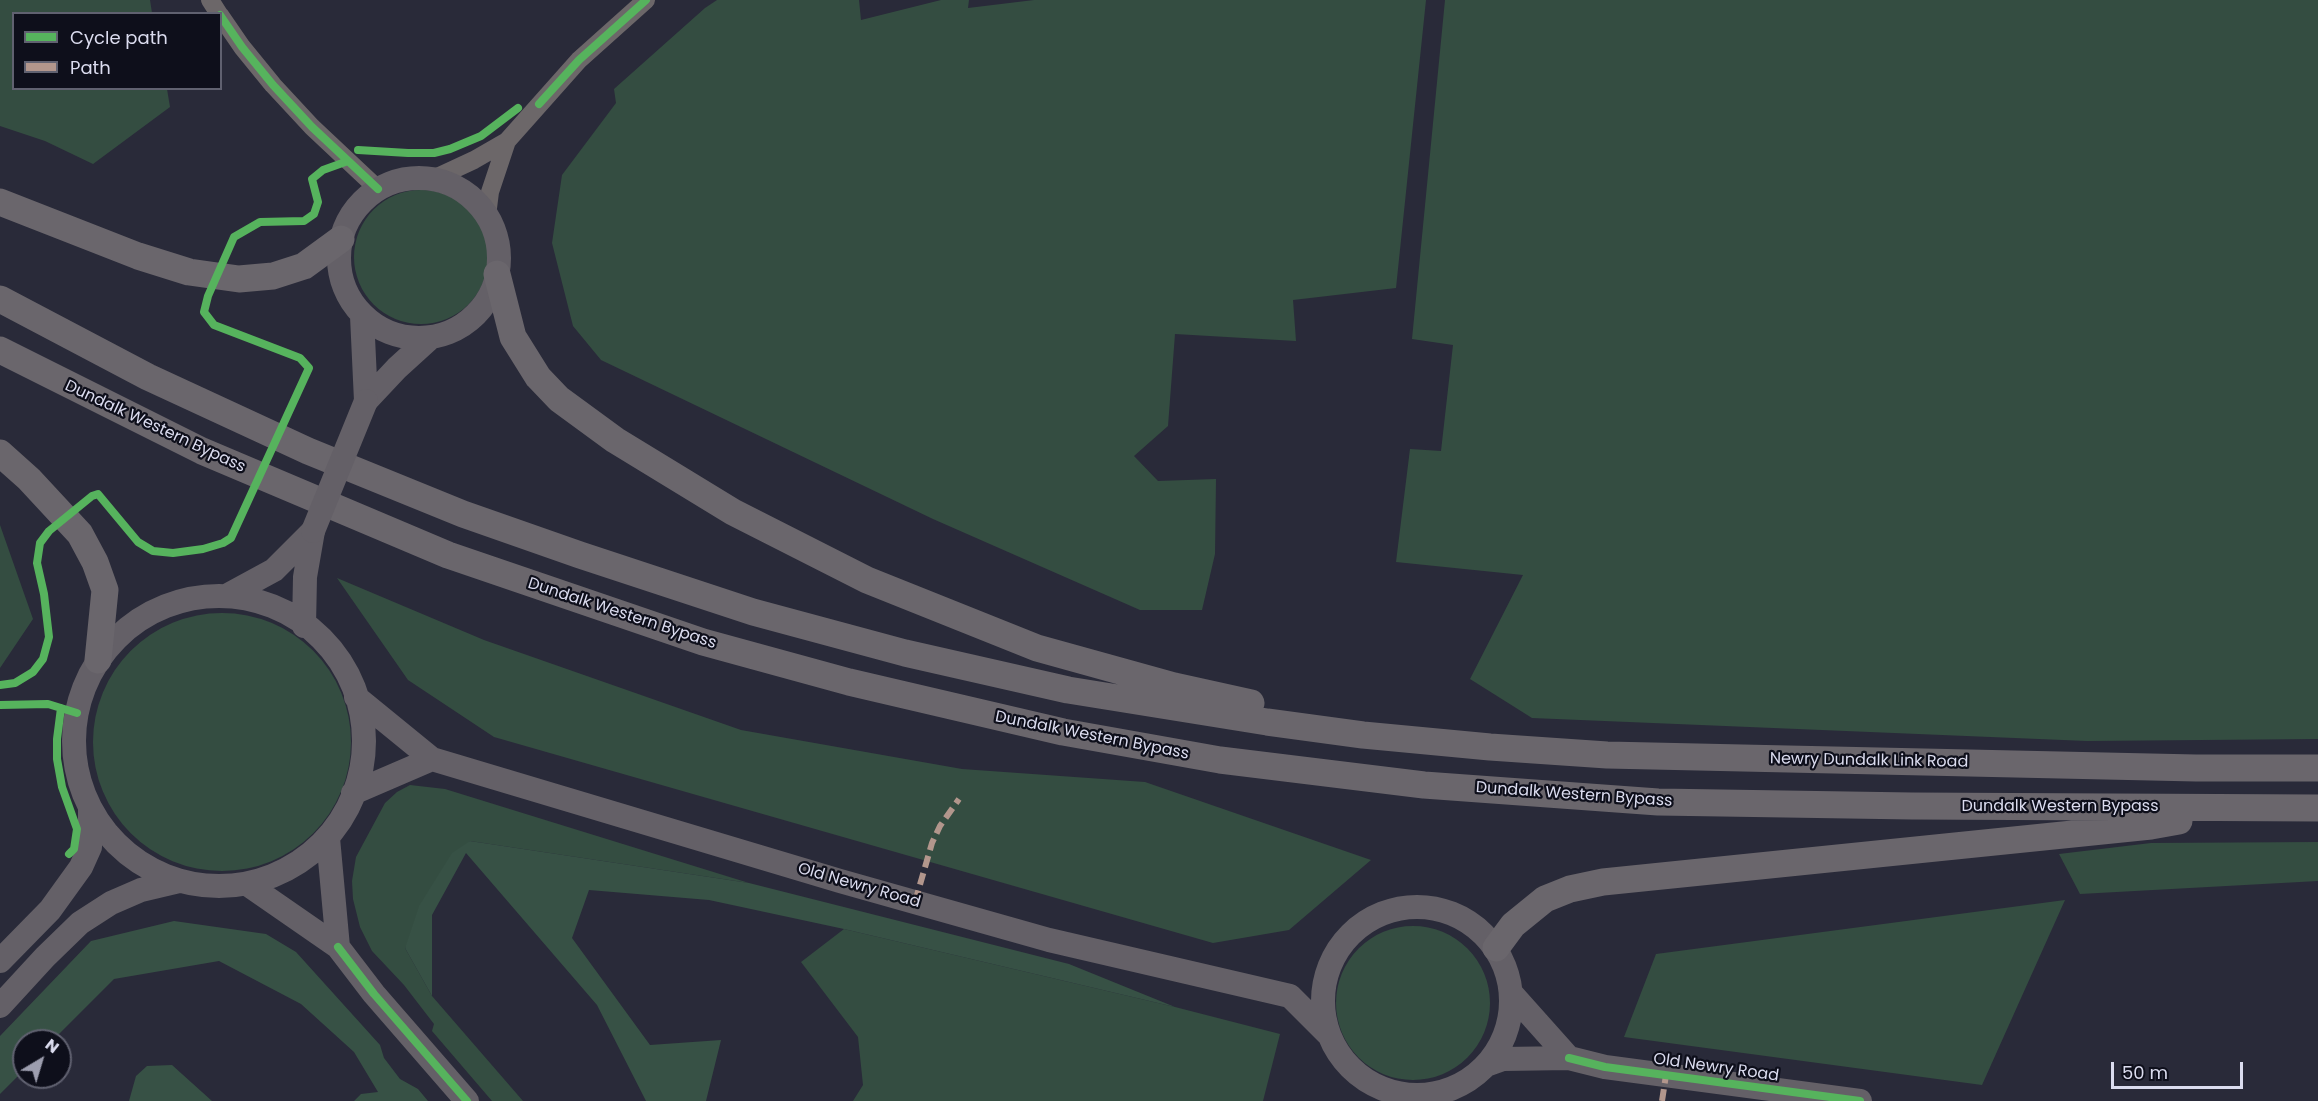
<!DOCTYPE html>
<style>
body{margin:0}
#map{position:relative;width:2318px;height:1101px;overflow:hidden;background:#292a39;font-family:Poppins,sans-serif}
canvas{display:block}
.legend{position:absolute;left:12px;top:12px;width:210px;height:78px;box-sizing:border-box;background:#0e0f1b;border:2px solid #606170;margin:0;padding:8px 10px;list-style:none;font-size:18px;color:#dbdcef}
.legend li{display:flex;align-items:center;gap:12px;height:30px}
.legend b{width:30px;border:2px solid #606170}
.north{position:absolute;left:12px;top:1029px;width:60px;height:60px;box-sizing:border-box;background:#0e0f1b;border:2px solid #606170;border-radius:50%;rotate:38deg;font-size:16px;font-weight:700;line-height:24px;text-align:center;color:#dbdcef}
.north::after{content:'';display:block;margin:auto;width:21px;height:27px;background:#9d9eaf;clip-path:polygon(50% 0,100% 100%,50% 72%,0 100%)}
.scale{position:absolute;left:2111px;top:1062px;width:132px;height:27px;box-sizing:border-box;border:3px solid #dbdcef;border-top:0;padding-left:8px;font-size:18px;line-height:21px;white-space:nowrap;color:#dbdcef;-webkit-text-stroke:4px #0e0f1b;paint-order:stroke}
</style>
<div id="map">
<canvas width="2318" height="1101"></canvas>
<ul class="legend">
<li><b style="height:8px;background:#56b35d"></b>Cycle path</li>
<li><b style="height:8px;background:#b2968c"></b>Path</li>
</ul>
<div class="north">N</div>
<div class="scale">50 m</div>
</div>
<script>
const g = document.querySelector('canvas').getContext('2d');
g.lineJoin = 'round';
function fill(path, color) { g.fillStyle = color; g.fill(path, 'evenodd'); }
const toPath = rows => new Path2D(rows.map(r => 'M' + r).join(''));
function strokePath(path, color, width, dash) { g.strokeStyle = color; g.lineWidth = width; g.lineCap = dash ? 'butt' : 'round'; g.setLineDash(dash || []); g.stroke(path); }
function label(font, color, halo, rows, align = 'center') {
  g.font = font + ' Poppins,sans-serif'; g.lineWidth = 4.5; g.setLineDash([]); g.textBaseline = 'middle'; g.strokeStyle = halo; g.fillStyle = color; for (const [text, x, y, turn = 0] of rows) {
    g.save(); g.translate(x, y); g.rotate((+turn || 0) * Math.PI / 180); g.textAlign = isNaN(turn) ? turn : align; if (halo) g.strokeText(text, 0, 0); g.fillText(text, 0, 0); g.restore();
  }
}
fill(toPath([
 [0,0,150,0,152,13,14,14,14,88,167,89,170,107,93,164,45,141,0,126],
 [717,0,859,0,861,20,941,0,969,0,968,8,1034,0,1426,0,1396,288,1293,300,1296,341,1175,334,1168,426,1134,456,1158,481,1216,479,1215,554,1202,610,1140,610,933,519,601,360,573,326,552,243,562,175,616,103,614,89,705,8],
 [1445,0,2318,0,2318,739,2087,741,1532,718,1470,679,1523,575,1396,562,1410,449,1441,451,1453,345,1412,339],
 '354 257a67 67 0 1 1 134 0a67 67 0 1 1-134 0Z',
 [0,525,33,619,0,668],
 [337,578,484,640,741,730,962,769,1145,782,1371,860,1289,930,1213,943,494,737,408,680],
 '93 742a129 129 0 1 1 258 0a129 129 0 1 1-258 0Z',
 [410,785,445,789,749,883,470,841,405,948,432,996,523,1101,492,1101,432,1031,434,1024,404,985,372,951,360,927,353,899,352,881,356,857,385,803,397,792],
 [2318,842,2318,881,2080,894,2059,854,2151,843],
 [2065,900,1982,1085,1624,1037,1656,954],
 '1336 1003a77 77 0 1 1 154 0a77 77 0 1 1-154 0Z',
 [844,929,1175,1007,1280,1034,1263,1101,853,1101,863,1085,858,1037,801,962]
]), '#344d41');
fill(toPath([
 [470,841,749,883,1069,964,1175,1007,844,929,709,900,589,890,572,938,650,1045,721,1040,706,1101,646,1101,597,1005,466,853,432,915,432,996,405,948,419,906,452,853],
 [174,921,266,934,296,952,380,1045,384,1058,400,1079,418,1089,428,1101,354,1101,361,1094,378,1092,354,1052,301,1004,219,961,114,979,52,1041,24,1041,24,1070,0,1094,0,1036,91,941],
 [172,1065,212,1101,129,1101,136,1076,147,1066]
]), '#375145');
strokePath(toPath([
 [210,0,219,14],
 [220,15,242,47,273,85,312,127,378,189],
 [431,180,474,160,507,141,579,60,646,0],
 [487,216,490,192,507,141]
]), '#6c6769', 18);
strokePath(toPath([
 '339 258a80 80 0 1 1 160 0a80 80 0 1 1-160 0Z',
 [362,316,366,401],
 [366,401,397,368,430,338],
 [228,595,274,570,313,531],
 '74 741a145 145 0 1 1 290 0a145 145 0 1 1-290 0Z',
 [304,626,305,577,313,531],
 [356,697,432,759,840,881,1049,940,1290,996,1327,1033],
 [353,793,432,759],
 [328,838,338,947],
 [247,884,338,947,374,994,467,1101],
 '1323 1001a94 94 0 1 1 188 0a94 94 0 1 1-188 0Z',
 [0,961,50,910,81,867,90,847,90,808],
 [1511,993,1569,1058],
 [0,1006,45,957,80,923,111,903,141,890,179,881],
 [1489,1064,1503,1059,1569,1058,1605,1067,1860,1101]
]), '#646067', 24);
strokePath(toPath([
 [0,202,138,256,189,272,239,279,273,276,304,266,341,239],
 [497,274,513,337,538,377,559,399,615,440,733,512,867,580,1037,648,1174,686,1251,703],
 [0,299,148,377,308,451,463,514,580,555,753,612,905,653,1068,690,1267,722,1363,735,1490,747,1607,755,2196,768,2318,768],
 [0,350,202,451,448,555,703,642,849,682,1063,732,1220,760,1424,785,1658,802,1912,806,2318,808],
 [0,453,29,479,80,534,95,562,105,590,98,660],
 [1496,948,1513,925,1545,899,1570,889,1603,882,2151,826,2179,821]
]), '#6a666c', 27);
strokePath(toPath([
 [313,531,366,401]
]), '#646067', 24);
strokePath(toPath([
 [915,902,932,843,940,826,959,799],
 [1662,1101,1666,1075]
]), '#b2968c', 6, [12, 6]);
strokePath(toPath([
 [220,15,242,47,273,85,312,127,378,189],
 [539,104,579,60,646,0],
 [358,150,408,153,434,153,450,149,481,136,518,108],
 [0,685,15,683,33,672,43,659,49,637,44,594,37,563,40,543,49,531,92,496,98,494,138,542,153,551,173,553,203,549,223,543,231,538,309,368,300,358,214,325,204,312,208,296,234,237,260,222,304,221,314,214,318,202,312,179,323,170,348,161],
 [0,705,48,704,77,713],
 [61,708,57,739,57,759,62,787,77,829,74,849,69,854],
 [338,947,374,994,467,1101],
 [1569,1058,1605,1067,1860,1101]
]), '#56b35d', 8);
label('16px', '#dbdcef', '#0e0f1b', [
 ["Dundalk Western Bypass",155,427,25],
 ["Dundalk Western Bypass",622,614,18],
 ["Dundalk Western Bypass",1092,736,11],
 ["Newry Dundalk Link Road",1869,761,1],
 ["Dundalk Western Bypass",1574,795,4],
 ["Dundalk Western Bypass",2060,807],
 ["Old Newry Road",859,886,16],
 ["Old Newry Road",1716,1068,8]
]);
</script>
